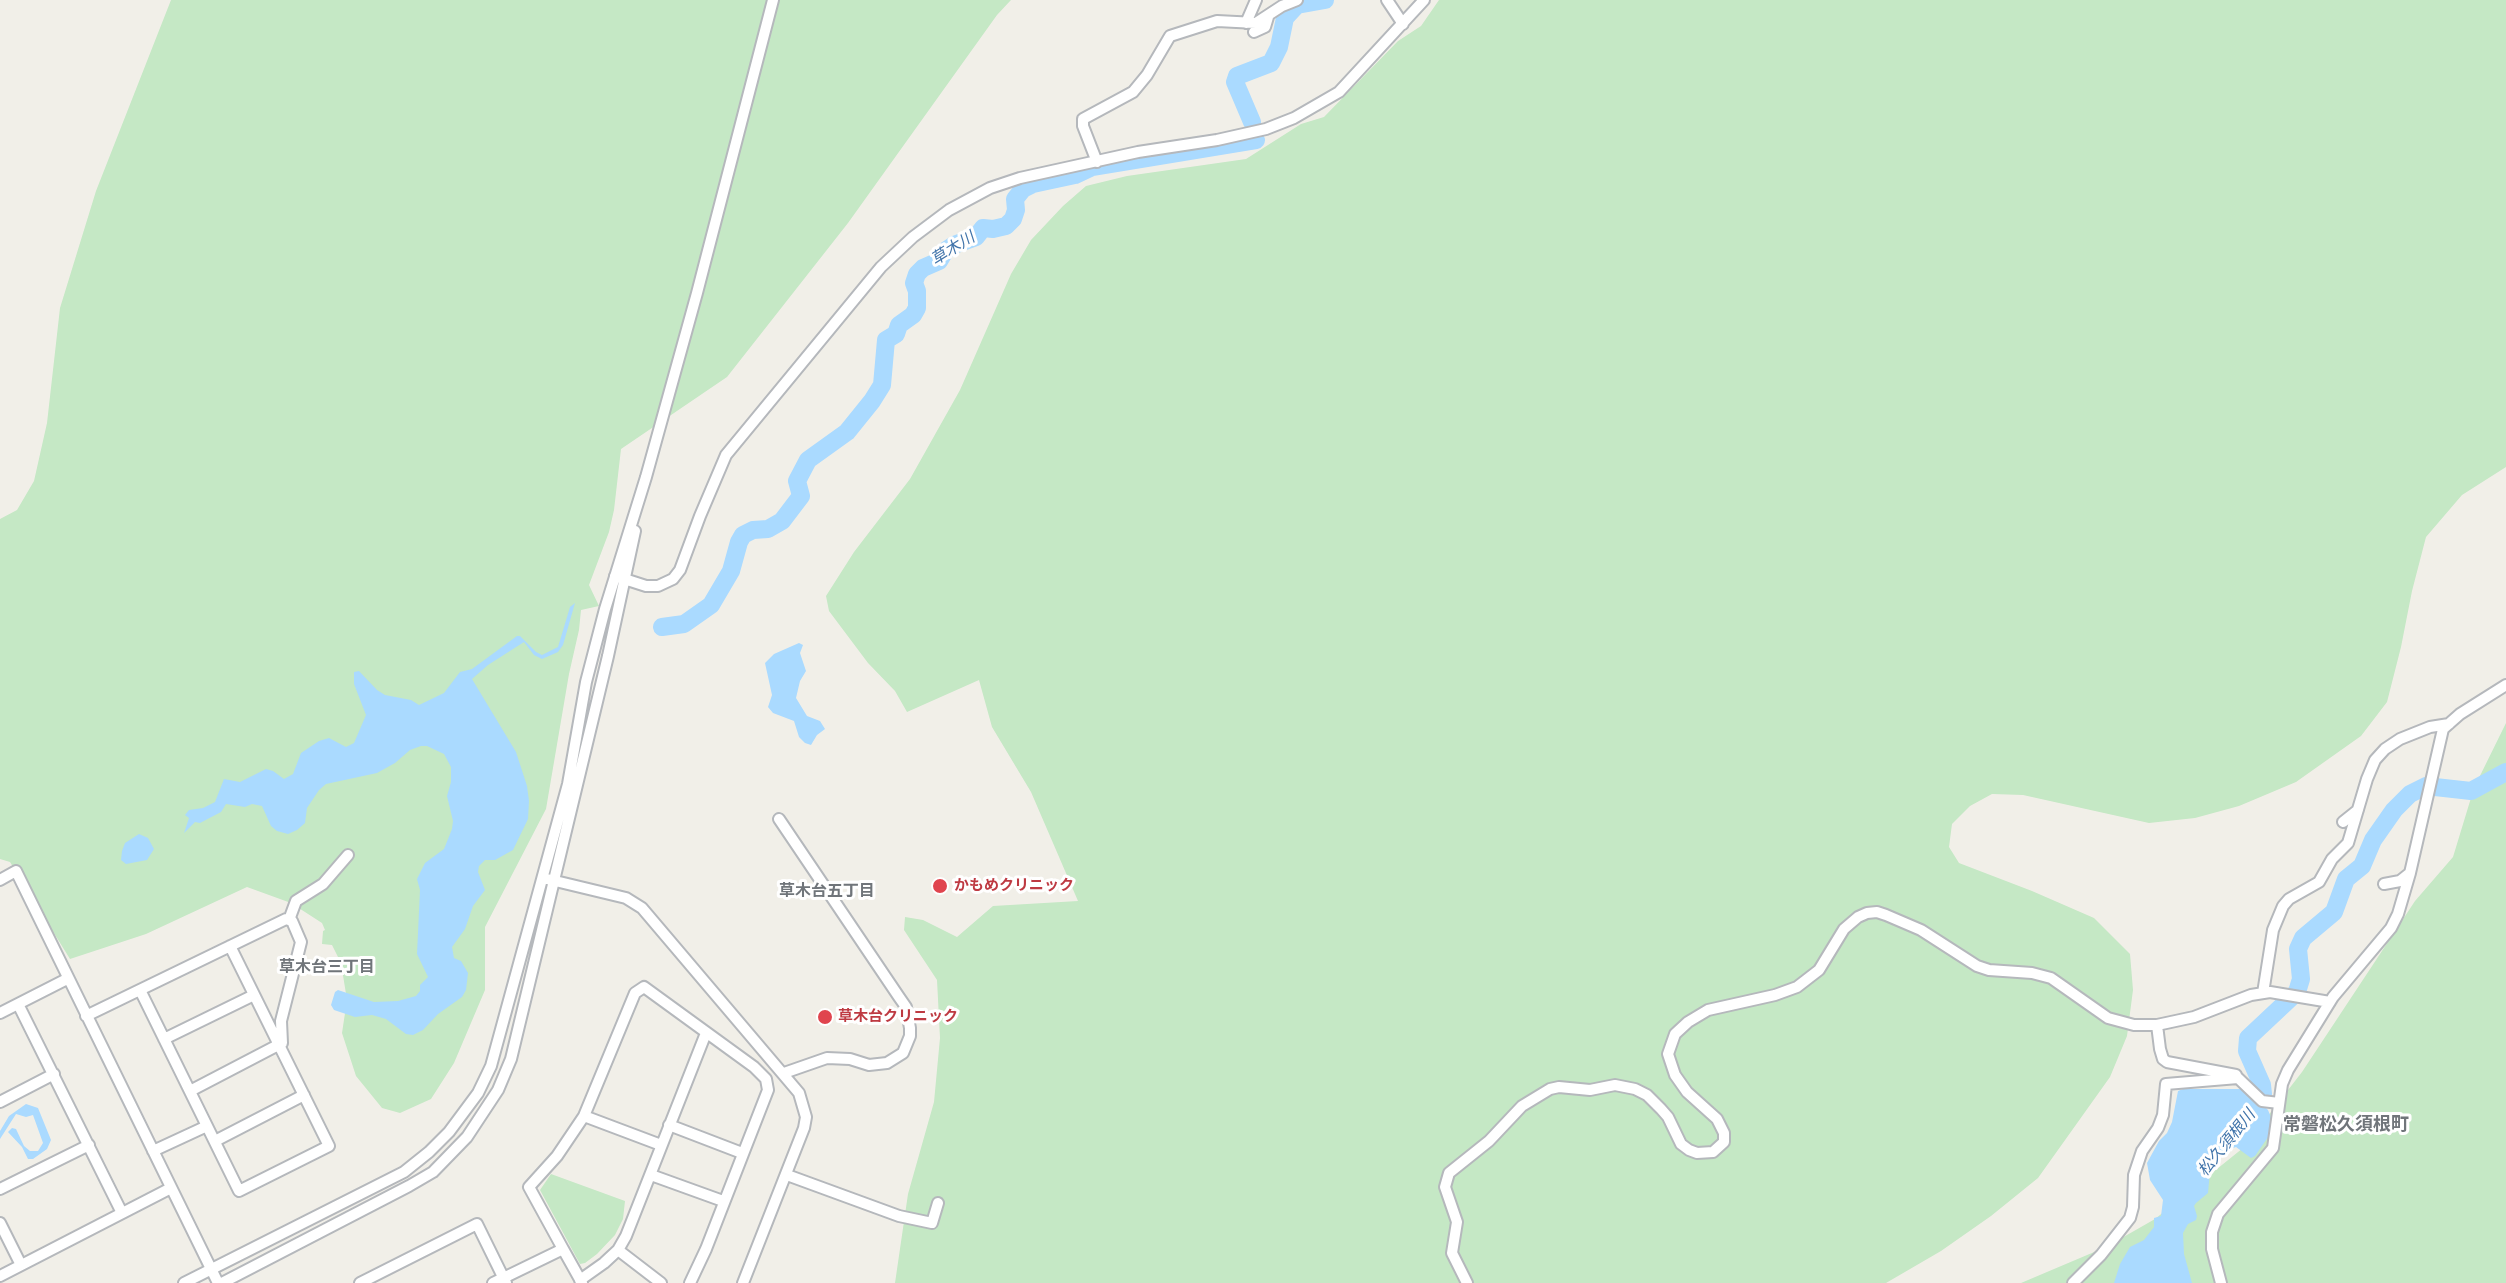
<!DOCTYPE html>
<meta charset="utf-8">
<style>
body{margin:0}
canvas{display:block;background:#f1efe8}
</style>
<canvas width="2506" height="1283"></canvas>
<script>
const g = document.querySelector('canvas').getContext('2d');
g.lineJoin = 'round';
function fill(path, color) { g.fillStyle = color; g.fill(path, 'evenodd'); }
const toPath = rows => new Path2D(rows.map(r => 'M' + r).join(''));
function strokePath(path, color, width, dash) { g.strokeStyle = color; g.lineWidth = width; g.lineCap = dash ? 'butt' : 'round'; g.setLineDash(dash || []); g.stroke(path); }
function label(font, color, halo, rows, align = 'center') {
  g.font = font + ' Helvetica,"Noto Sans JP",sans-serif'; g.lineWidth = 6; g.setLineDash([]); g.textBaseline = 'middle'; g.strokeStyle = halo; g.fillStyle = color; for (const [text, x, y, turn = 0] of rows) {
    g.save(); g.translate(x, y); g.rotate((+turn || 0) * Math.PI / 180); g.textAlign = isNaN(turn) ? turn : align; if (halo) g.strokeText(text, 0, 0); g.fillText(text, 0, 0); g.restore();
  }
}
fill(toPath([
 [171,0,1011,0,997,15,848,223,727,377,621,449,614,510,609,532,589,585,599,606,581,610,579,630,569,674,546,809,485,927,485,990,454,1063,431,1099,400,1113,382,1108,356,1076,342,1033,347,1000,341,963,332,945,322,944,323,931,325,930,322,923,291,903,247,887,146,934,70,959,10,862,0,859,0,519,17,510,34,481,47,423,60,308,96,191],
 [1439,0,2506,0,2506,467,2462,495,2426,537,2412,591,2401,647,2387,702,2361,736,2296,782,2239,806,2195,818,2149,823,2023,795,1992,794,1970,806,1952,824,1949,847,1959,863,2032,891,2094,918,2130,954,2133,990,2127,1036,2110,1077,2038,1178,1991,1216,1941,1251,1886,1283,895,1283,908,1194,934,1102,940,1038,937,980,904,930,905,917,923,920,957,937,993,906,1078,901,1031,792,992,727,979,680,907,712,895,691,868,663,829,611,826,596,854,552,910,479,960,390,1011,274,1031,240,1063,206,1086,186,1127,176,1246,159,1301,124,1324,117,1398,41,1421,26],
 [2506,723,2506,1283,2021,1283,2106,1247,2155,1219,2243,1148,2302,1072,2415,901,2453,857,2474,788],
 [551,1174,625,1201,623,1219,615,1235,597,1254,585,1263,580,1264,540,1190]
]), '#c5e8c5');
fill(toPath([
 [575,603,563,645,558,652,542,659,534,655,524,642,488,665,472,679,516,752,527,786,529,801,528,819,513,850,495,860,485,860,479,866,478,872,485,890,473,906,465,929,452,947,454,958,461,961,468,973,466,990,462,997,438,1014,423,1030,413,1035,406,1034,386,1019,372,1015,355,1017,334,1010,331,1005,335,992,338,990,374,1002,398,1001,416,996,420,991,420,985,428,977,417,954,420,890,417,879,425,863,444,849,452,829,453,821,447,796,451,782,451,767,444,754,427,746,421,746,410,750,395,763,377,773,326,784,319,790,307,808,305,823,297,830,288,834,277,831,271,826,262,806,252,804,245,807,226,804,221,812,200,823,195,822,184,833,189,818,185,815,189,810,203,808,215,802,224,779,240,782,266,769,273,771,284,779,293,774,301,753,319,741,329,738,346,747,354,743,366,715,354,684,354,672,359,671,377,690,385,695,411,700,419,705,444,693,460,672,472,669,517,636,520,636,536,652,542,655,558,647,570,607],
 [799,643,803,645,800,653,806,671,800,681,796,698,807,716,820,721,825,729,817,735,811,745,805,743,799,737,794,721,773,713,768,707,772,695,765,663,774,654],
 [139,834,148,838,154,849,147,860,126,864,121,860,122,851,125,843],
 [2183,1089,2247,1089,2268,1110,2275,1127,2255,1156,2251,1158,2236,1147,2225,1151,2220,1160,2210,1171,2208,1193,2196,1203,2194,1206,2197,1216,2196,1220,2188,1224,2183,1233,2184,1254,2192,1283,2114,1283,2120,1264,2130,1247,2144,1240,2154,1227,2154,1218,2161,1216,2163,1200,2150,1180,2147,1163,2159,1141,2167,1133,2172,1122,2178,1091],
 [26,1104,38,1108,51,1140,47,1149,33,1159,28,1159,22,1147,8,1132,12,1128,16,1129,24,1146,30,1151,38,1151,43,1143,33,1115,26,1117,16,1114,0,1139,0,1131,9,1116]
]), '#aadaff');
strokePath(toPath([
 [1252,122,1235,82,1237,76,1271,63,1279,47,1285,18,1297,5,1325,0],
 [662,627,684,624,711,605,731,571,739,542,743,535,753,530,768,529,782,521,801,496,797,481,808,460,847,432,872,401,882,385,886,340,896,334,899,325,913,315,917,308,917,291,914,283,917,274,923,268,939,261,945,251,954,245,976,237,983,228,993,229,1006,226,1013,219,1016,210,1015,199,1023,189,1033,184,1075,175,1092,167,1256,140],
 [2252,1115,2263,1094,2262,1085,2247,1051,2248,1038,2297,992,2301,979,2298,949,2303,938,2334,912,2346,879,2362,866,2373,840,2394,810,2410,794,2426,786,2471,791,2506,772]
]), '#aadaff', 18);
const minor = toPath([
 [1387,0,1403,24],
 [1246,23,1256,0],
 [1254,32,1265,27,1268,17],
 [1097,162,1083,126,1083,119,1133,92,1147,75,1170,36,1217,21,1256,23,1282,6,1297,0],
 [615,576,646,586,658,586,673,579,680,570,700,516,726,455,881,267,913,237,949,210,990,188,1020,178,1138,152,1217,140,1266,129,1294,118,1339,92,1424,0],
 [779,819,899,997,906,1007,910,1028,910,1036,903,1053,887,1063,869,1065,850,1059,827,1058,784,1073],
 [2343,822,2358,810],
 [547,879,626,898,642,908,799,1093,806,1117,804,1128,743,1283],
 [0,880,16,871,218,1283],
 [2384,884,2400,881,2410,873],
 [289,920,296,901,323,884,348,855],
 [140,990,239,1191,329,1146,230,946],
 [2263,993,2273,930,2283,906,2289,899,2319,882,2332,859,2348,843,2367,779,2375,760,2385,749,2400,739,2430,727,2449,724],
 [18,1004,122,1213],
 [0,1013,67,979],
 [86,1016,286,919,292,921,301,942,281,1021,282,1043,190,1091],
 [2157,1025,2160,1049,2163,1059,2167,1062,2236,1075],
 [164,1039,254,995],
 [0,1102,54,1074],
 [584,1116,661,1145],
 [669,1125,742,1153],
 [215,1141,304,1095],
 [153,1151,207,1126],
 [651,1175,723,1201],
 [787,1175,899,1216,932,1223,938,1203],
 [0,1189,89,1145],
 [0,1223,21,1265],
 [563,1249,529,1187,557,1156,584,1116,635,993,644,987,754,1067,766,1079,768,1090,706,1249,690,1283],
 [618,1250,661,1283],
 [0,1276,171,1188],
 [580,1280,604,1263,618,1250,626,1236,706,1033],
 [184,1283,404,1172,429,1152,449,1132,478,1093,491,1066,568,784,586,682,605,609,646,477,697,293,773,0],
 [222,1283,409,1186,433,1172,467,1137,498,1090,511,1059,608,656,635,531],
 [360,1283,477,1224,506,1283],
 [493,1283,563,1249,582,1283],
 [1467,1283,1452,1253,1457,1222,1445,1187,1449,1173,1489,1141,1522,1106,1550,1089,1559,1087,1590,1090,1615,1085,1635,1089,1647,1095,1661,1109,1668,1117,1681,1144,1689,1150,1697,1153,1713,1152,1724,1142,1724,1133,1717,1119,1687,1092,1675,1075,1668,1054,1675,1034,1688,1022,1708,1010,1775,995,1797,987,1819,970,1844,929,1858,917,1867,913,1877,912,1886,915,1921,930,1977,966,1989,970,2032,973,2051,978,2108,1018,2134,1025,2157,1025,2194,1017,2251,995,2270,992,2330,1002],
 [2073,1283,2101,1255,2130,1218,2133,1207,2134,1175,2142,1151,2158,1128,2163,1115,2166,1084,2238,1078,2262,1101,2279,1103],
 [2221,1283,2212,1249,2212,1232,2218,1214,2273,1148,2282,1084,2288,1070,2333,997,2391,928,2398,914,2410,873,2443,729,2460,714,2506,685]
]);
strokePath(minor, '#b5b8bc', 14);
strokePath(minor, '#fff', 10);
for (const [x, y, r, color] of [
 [940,886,8,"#e0444e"],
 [825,1017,8,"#e0444e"]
]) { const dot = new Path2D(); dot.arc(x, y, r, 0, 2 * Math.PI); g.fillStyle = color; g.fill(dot); strokePath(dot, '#fff', 2); }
label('bold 15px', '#be3a42', '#fff', [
 ["かもめクリニック",954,886],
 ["草木台クリニック",838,1017]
], 'left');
label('italic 16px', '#4174aa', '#fff', [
 ["草木川",953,249,-32],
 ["松久須根川",2227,1143,-51]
]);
label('bold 16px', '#70757a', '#fff', [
 ["草木台五丁目",827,892],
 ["草木台三丁目",327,968]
]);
label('bold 18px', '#70757a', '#fff', [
 ["常磐松久須根町",2346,1125]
]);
</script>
